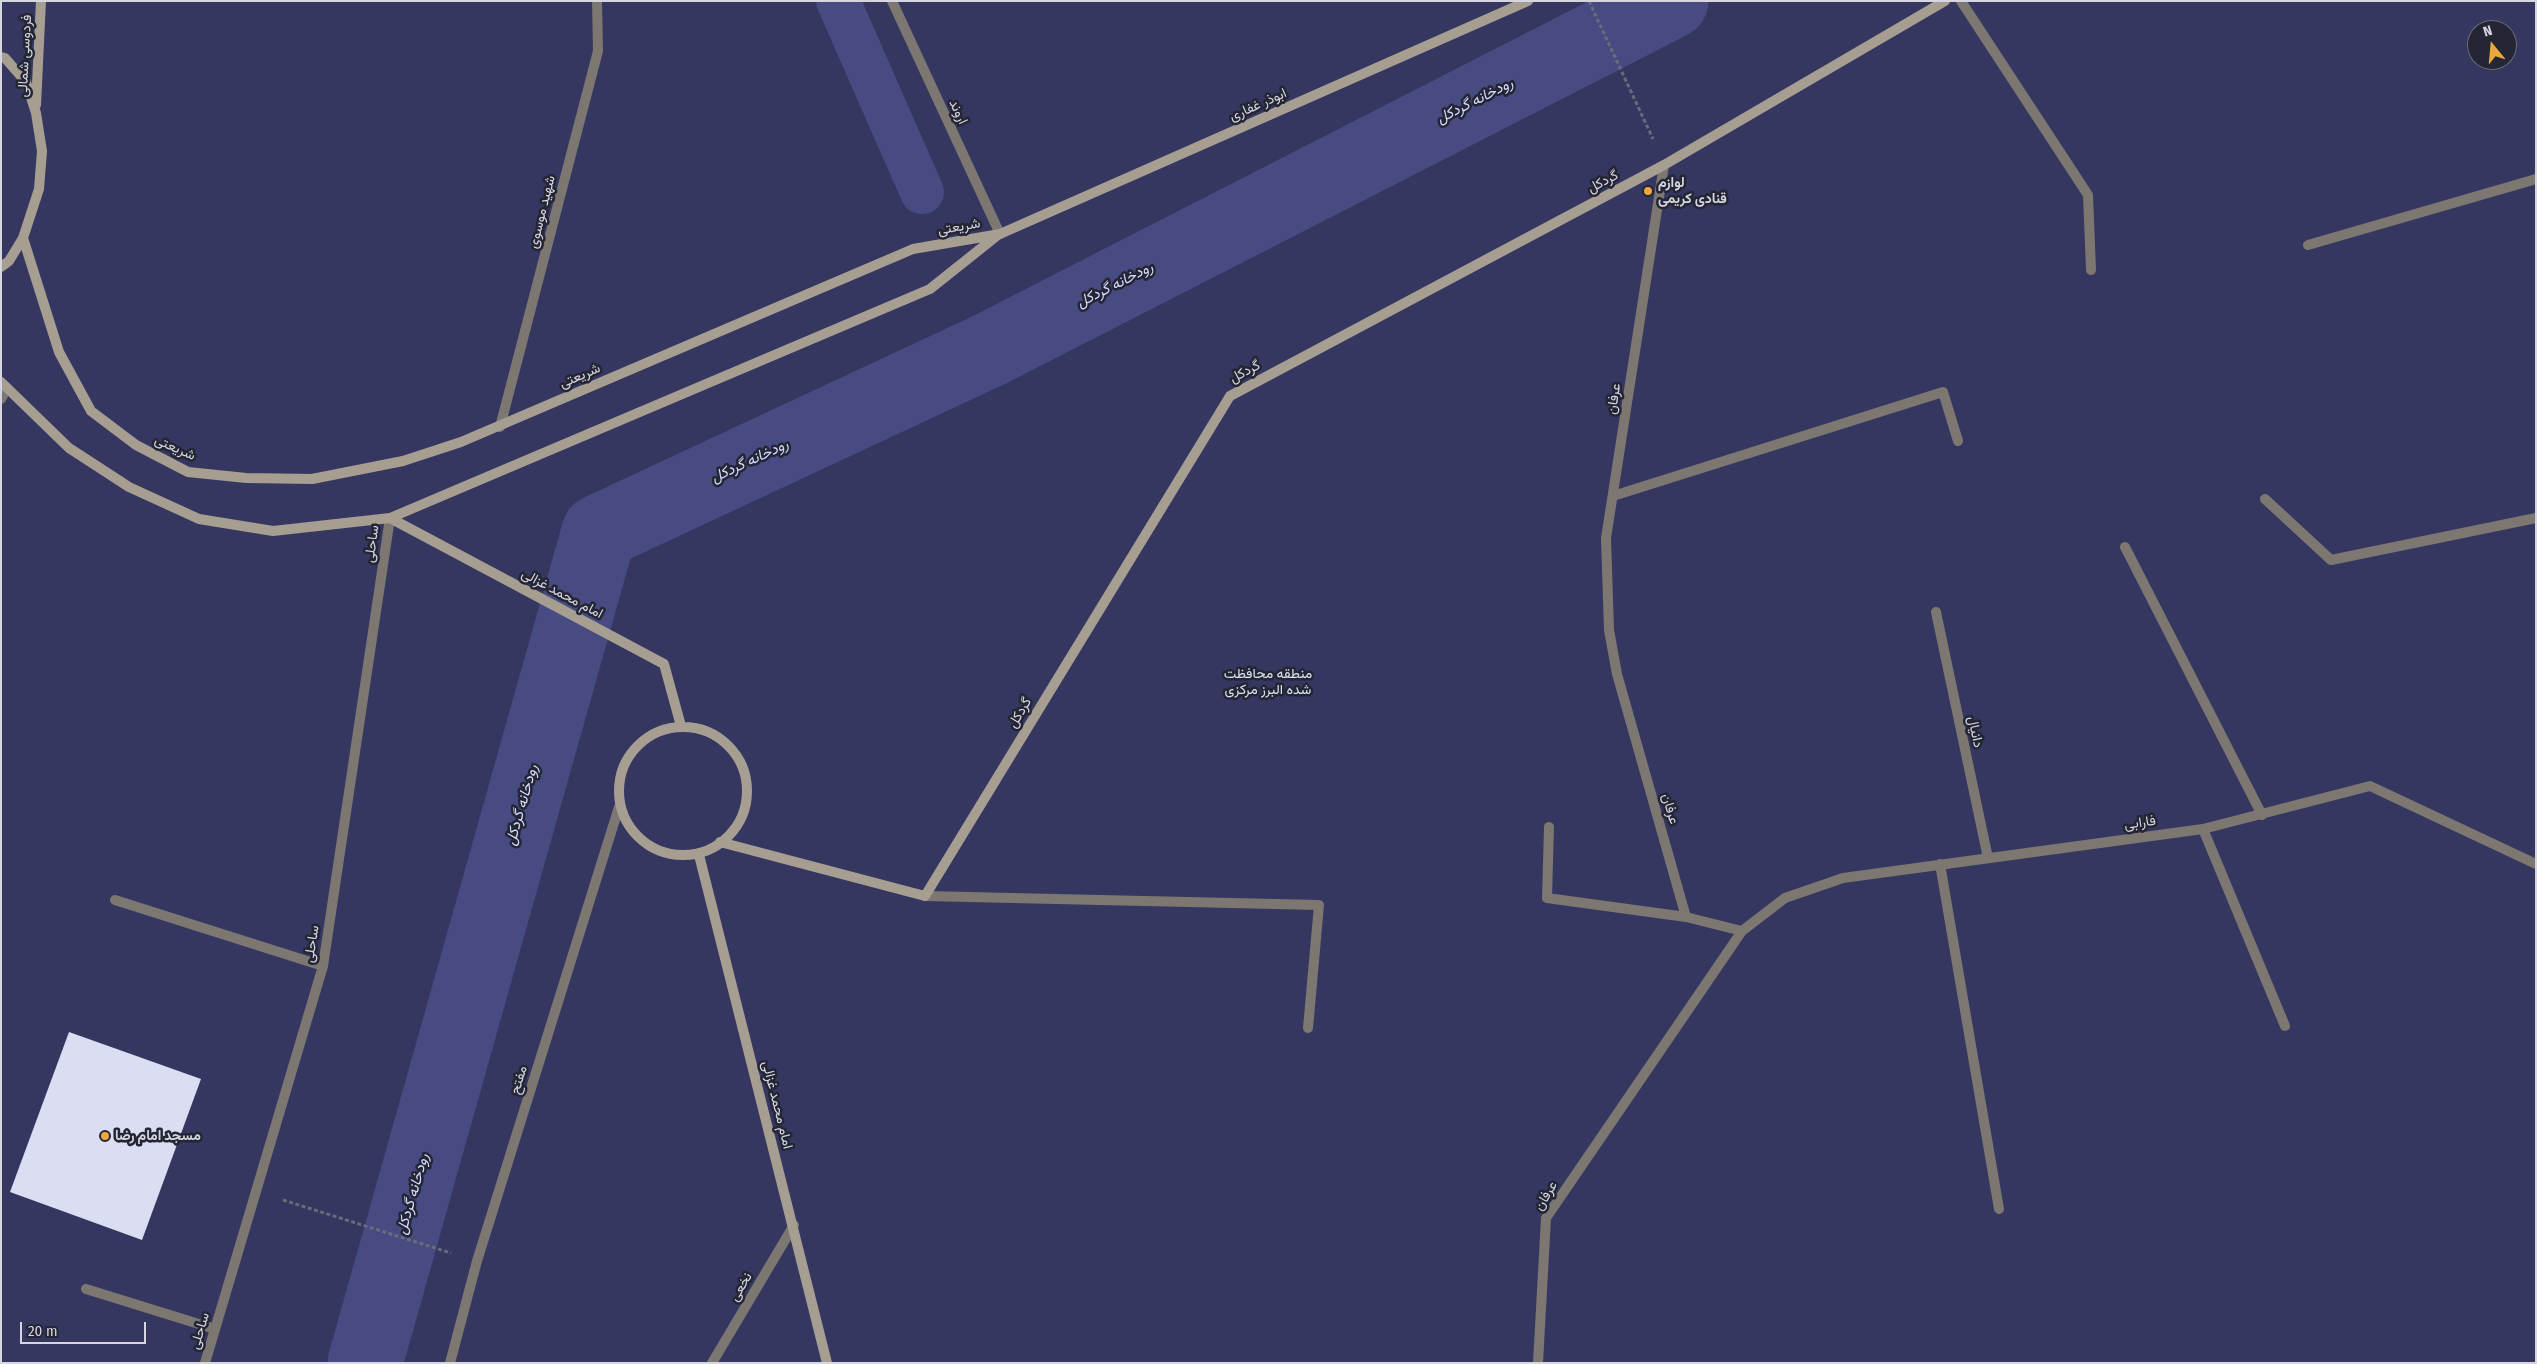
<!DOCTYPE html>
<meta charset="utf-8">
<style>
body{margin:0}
#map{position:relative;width:2537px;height:1364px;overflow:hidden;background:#2e3040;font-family:"Fira Sans Condensed",sans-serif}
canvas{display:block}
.frame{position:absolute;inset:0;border:2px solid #d5d6e0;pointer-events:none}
.north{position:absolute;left:2467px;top:20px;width:50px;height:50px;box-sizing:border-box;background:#242635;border:1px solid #6b6c79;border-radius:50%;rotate:343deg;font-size:14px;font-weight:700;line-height:20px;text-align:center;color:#d5d6e0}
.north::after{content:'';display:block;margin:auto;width:18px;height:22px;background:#eca93b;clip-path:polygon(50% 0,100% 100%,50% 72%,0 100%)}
.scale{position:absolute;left:20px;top:1322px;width:126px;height:22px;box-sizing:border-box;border:2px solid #d5d6e0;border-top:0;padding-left:6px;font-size:15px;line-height:18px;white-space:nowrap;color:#d5d6e0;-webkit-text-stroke:4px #242635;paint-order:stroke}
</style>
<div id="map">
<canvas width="2537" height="1364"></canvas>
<div class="frame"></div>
<div class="north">N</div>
<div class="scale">20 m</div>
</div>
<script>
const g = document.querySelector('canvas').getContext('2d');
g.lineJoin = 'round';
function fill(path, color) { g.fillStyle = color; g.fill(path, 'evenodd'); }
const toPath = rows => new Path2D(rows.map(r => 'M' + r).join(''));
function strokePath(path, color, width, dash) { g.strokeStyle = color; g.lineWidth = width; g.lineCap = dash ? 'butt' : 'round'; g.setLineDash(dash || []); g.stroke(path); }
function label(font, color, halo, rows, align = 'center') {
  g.font = font + ' "Fira Sans Condensed",Vazirmatn,sans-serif'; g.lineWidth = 5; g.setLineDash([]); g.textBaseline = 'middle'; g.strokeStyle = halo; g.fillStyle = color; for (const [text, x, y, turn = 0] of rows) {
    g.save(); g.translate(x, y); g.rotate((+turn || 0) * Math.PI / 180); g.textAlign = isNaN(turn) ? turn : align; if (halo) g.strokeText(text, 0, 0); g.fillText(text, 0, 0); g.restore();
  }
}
fill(toPath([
 [1,1,2536,1,2536,1363,1,1363],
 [2477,30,2507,30,2507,60,2477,60]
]), '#353760');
strokePath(toPath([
 [838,1,922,192]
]), '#484a82', 44);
strokePath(toPath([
 [365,1363,599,532,989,350,1671,1]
]), '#484a82', 75);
fill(toPath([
 [69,1032,201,1079,142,1240,10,1192]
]), '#dbddf3');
strokePath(toPath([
 [1589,1,1653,139],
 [283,1200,451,1253]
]), '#696b79', 3, [4, 2.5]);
strokePath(toPath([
 [892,1,1000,234],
 [1961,1,2088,195,2091,270],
 [1664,165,1606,538,1609,630,1617,674,1686,917,1742,931],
 [2308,245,2536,179],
 [1,399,7,388],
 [500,427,598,51,597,1],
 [1613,496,1943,392,1958,441],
 [2265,499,2331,560,2536,518],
 [2125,547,2262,815],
 [1936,612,1988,858],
 [1549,827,1547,898,1686,917],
 [2203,829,2285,1026],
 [1940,864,1999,1209],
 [925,896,1319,905,1308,1028],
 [115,900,323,966],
 [86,1289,215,1329],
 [205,1363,323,966,390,518],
 [450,1363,477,1261,619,807],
 [712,1363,794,1225],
 [1538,1363,1546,1218,1742,931,1785,898,1843,878,2203,829,2370,786,2536,864]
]), '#7c7770', 10);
strokePath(toPath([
 [1,57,5,58,26,82,36,113,42,151,39,189,23,238,9,261,1,267],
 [36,105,41,1],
 [23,238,59,352,91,411,136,445,188,472,246,478,312,479,403,461,461,442,913,249,1000,234,1528,1],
 [1,382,69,448,129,487,199,519,273,531,390,518,930,289,999,234],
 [390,518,664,664,681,726],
 '619 791a64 64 0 1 1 128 0a64 64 0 1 1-128 0Z',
 [720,842,925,896,1230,396,1664,165,1945,1],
 [699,855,827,1363]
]), '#a79e92', 10);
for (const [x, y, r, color] of [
 [1648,191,5,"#eca93b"],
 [105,1136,5,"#eca93b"]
]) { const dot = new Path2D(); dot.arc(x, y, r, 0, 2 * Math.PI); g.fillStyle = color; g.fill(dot); strokePath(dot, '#242635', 2); }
label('14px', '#d5d6e0', '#242635', [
 ["فردوسی شمالی",25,56,-87],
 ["ابوذر غفاری",1258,105,-24],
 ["اروند",958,112,65],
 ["گردکل",1603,182,-28],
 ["شهید موسوی",542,212,-76],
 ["شریعتی",959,227,-10],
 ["گردکل",1245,372,-28],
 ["شریعتی",580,376,-23],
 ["عرفان",1614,399,-81],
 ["شریعتی",175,448,24],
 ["ساحلی",372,544,-82],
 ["امام محمد غزالی",562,594,28],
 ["گردکل",1020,713,-59],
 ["دانیال",1975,732,78],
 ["عرفان",1670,809,74],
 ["فارابی",2140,823,-8],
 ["ساحلی",312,944,-81],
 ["مفتح",519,1080,-73],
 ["امام محمد غزالی",777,1105,76],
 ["عرفان",1546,1196,-59],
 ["نخعی",741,1287,-59],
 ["ساحلی",200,1331,-73]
]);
label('bold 14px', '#d5d6e0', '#242635', [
 ["لوازم",1658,183],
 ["قنادی کریمی",1658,199],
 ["مسجد امام رضا",115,1136]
], 'left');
label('14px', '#dee0f2', '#242635', [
 ["منطقه محافظت",1268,674],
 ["شده البرز مرکزی",1268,690]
]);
label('italic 15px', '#d6dafe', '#242635', [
 ["رودخانه گردکل",1475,101,-27],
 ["رودخانه گردکل",1115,285,-27],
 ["رودخانه گردکل",750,461,-25],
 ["رودخانه گردکل",522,805,-74],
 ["رودخانه گردکل",413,1194,-74]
]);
</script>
